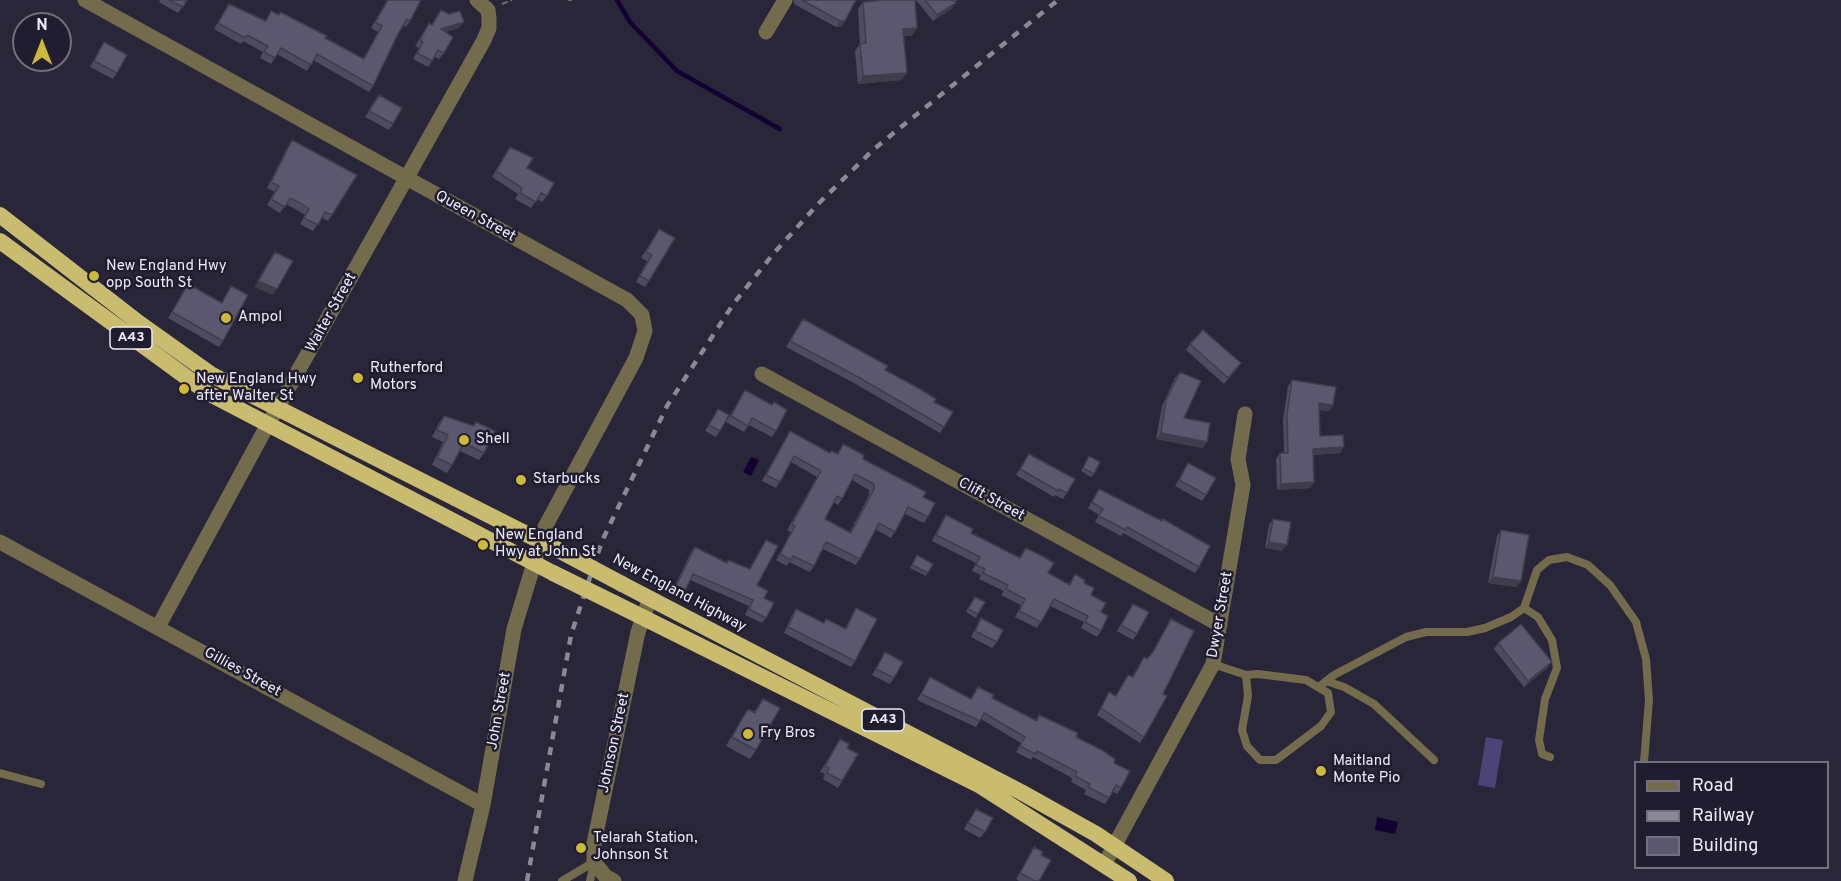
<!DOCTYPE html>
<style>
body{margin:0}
#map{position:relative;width:1841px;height:881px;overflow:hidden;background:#29263a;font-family:Overpass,sans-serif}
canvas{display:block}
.legend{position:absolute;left:1634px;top:761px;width:195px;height:108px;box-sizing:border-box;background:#201d30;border:2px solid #726f80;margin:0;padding:8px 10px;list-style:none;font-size:18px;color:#edebf9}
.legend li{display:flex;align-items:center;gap:12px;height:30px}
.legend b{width:30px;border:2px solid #726f80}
.north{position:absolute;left:12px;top:12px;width:60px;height:60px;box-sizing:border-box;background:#201d30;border:2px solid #726f80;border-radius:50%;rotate:0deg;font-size:16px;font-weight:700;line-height:24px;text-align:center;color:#edebf9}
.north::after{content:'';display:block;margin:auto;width:21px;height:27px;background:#cdb938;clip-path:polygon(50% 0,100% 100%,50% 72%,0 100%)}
</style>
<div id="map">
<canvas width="1841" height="881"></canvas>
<ul class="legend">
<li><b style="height:8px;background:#726c4c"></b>Road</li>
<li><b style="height:8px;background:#8a8899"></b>Railway</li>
<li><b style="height:16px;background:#5a576e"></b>Building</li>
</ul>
<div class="north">N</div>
</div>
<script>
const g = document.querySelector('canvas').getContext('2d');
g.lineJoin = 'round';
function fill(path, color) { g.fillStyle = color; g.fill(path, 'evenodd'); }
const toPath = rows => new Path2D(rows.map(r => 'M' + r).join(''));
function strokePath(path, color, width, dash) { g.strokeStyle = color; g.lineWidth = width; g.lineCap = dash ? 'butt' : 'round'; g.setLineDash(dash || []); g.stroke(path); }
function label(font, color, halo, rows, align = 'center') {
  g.font = font + ' Overpass,sans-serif'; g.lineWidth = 5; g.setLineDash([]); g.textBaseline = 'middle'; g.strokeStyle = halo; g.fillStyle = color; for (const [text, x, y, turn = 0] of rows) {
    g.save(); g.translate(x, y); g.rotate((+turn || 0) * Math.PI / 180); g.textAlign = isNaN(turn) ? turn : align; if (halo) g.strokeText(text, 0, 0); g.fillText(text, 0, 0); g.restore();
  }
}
fill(toPath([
 [1486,737,1503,740,1495,788,1478,785]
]), '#4d4376');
fill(toPath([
 [751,457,759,460,751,476,743,472],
 [1377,817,1398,822,1395,834,1375,830]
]), '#120231');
strokePath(toPath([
 [617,0,630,22,677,71,780,129]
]), '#120231', 4.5);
strokePath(toPath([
 [568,0,572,0],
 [502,4,512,0]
]), '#6d6a7c', 2, [6, 3]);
strokePath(toPath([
 [1524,608,1538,617,1552,640,1557,668,1545,699,1539,740,1542,754,1550,757],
 [1213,664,1246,675,1258,674,1306,680,1328,693,1331,712,1321,726,1276,760,1260,760,1247,746,1242,730,1248,696,1246,675],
 [1326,681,1344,687,1374,704,1434,760],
 [1320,686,1334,675,1406,637,1426,632,1467,632,1485,628,1511,617,1524,608,1537,570,1549,560,1567,557,1588,565,1610,585,1636,622,1646,659,1649,700,1644,762],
 [0,773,41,784],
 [562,881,594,862],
 [590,881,594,863]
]), '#726c4c', 8);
strokePath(toPath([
 [85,0,627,300,642,315,645,331,636,358,545,527,514,629,483,805,465,881],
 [766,32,785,0],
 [762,374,1220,625],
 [0,542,483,805],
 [158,627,261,437,484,40,489,28,489,18,488,10,477,0],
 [1105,863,1213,664,1243,485,1238,459,1245,414],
 [614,881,605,876,594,862,594,843,638,632,650,598]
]), '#726c4c', 15);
strokePath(toPath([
 [0,215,139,323,212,375,560,551],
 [0,241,208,393,553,573],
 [622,584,1021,792,1096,834,1166,881],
 [614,603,979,785,1129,881]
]), '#cabc6e', 16);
strokePath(toPath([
 [527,881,571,635,602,541,667,406,734,303,774,253,819,203,874,149,1058,0]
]), '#8a8899', 4.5, [8, 8]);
strokePath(toPath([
 [560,551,622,584],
 [553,573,614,603]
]), '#cabc6e', 16);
fill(toPath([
 [160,0,187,0,178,13,159,2],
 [387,0,420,0,410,21,406,27,403,25,398,34,373,86,369,92,313,60,307,71,277,54,271,64,260,58,263,52,243,41,241,44,214,29,229,4,265,21,271,11,325,38,363,59,378,32,371,28],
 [794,0,856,0,841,27,836,27,794,4],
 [916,0,958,0,955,2,956,3,951,9,933,21],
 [863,2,912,36,903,36,901,80,858,84,855,51,860,44,858,9],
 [441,10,459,28,446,32,444,53,439,59,435,57,428,67,413,59,419,48,415,46,429,23,432,25],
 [104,42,117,73,113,79,90,67],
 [379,95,393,124,389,130,365,117],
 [292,140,332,215,328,221,322,218,313,231,300,224,305,215,295,209,286,204,280,213,267,205,275,192,267,188,288,146],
 [510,147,527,168,547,196,542,202,537,199,531,208,515,199,518,194,492,177],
 [659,229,649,281,645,287,636,282,647,261,641,258],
 [188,284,221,303,231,286,223,341,219,347,168,318],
 [803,319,885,370,934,402,944,427,940,433,854,383,786,347],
 [1190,344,1237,369,1224,384,1186,350],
 [1180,372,1184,418,1203,448,1156,439,1162,406,1175,378],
 [1292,380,1329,411,1319,410,1320,436,1344,447,1340,453,1313,455,1314,482,1310,488,1277,490,1276,459,1280,453,1284,453,1283,420,1288,386],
 [745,390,776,431,772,437,749,425,744,432,726,422],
 [718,409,720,431,716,437,705,431],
 [444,416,473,426,476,422,484,453,479,460,460,451,452,465,447,473,432,465,443,442,432,437,439,423],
 [790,431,830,453,837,454,843,444,863,459,923,497,928,517,924,523,905,514,891,538,875,529,856,565,823,549,814,566,810,572,789,562,787,566,776,560,791,532,787,530,817,477,791,462,776,488,762,481],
 [852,480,869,490,869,495,850,532,825,519,833,502,838,505,842,499],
 [1029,454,1067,493,1063,499,1055,495,1054,497,1016,475],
 [1087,459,1094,474,1091,477,1081,471],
 [1188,463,1206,495,1202,501,1175,486],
 [1099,489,1199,567,1195,573,1123,533,1121,536,1095,522,1099,515,1088,508],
 [946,515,971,533,1019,558,1026,548,1048,573,1069,584,1075,574,1084,583,1101,612,1101,631,1097,637,1081,628,1084,622,1050,606,1037,628,1015,617,1021,605,1001,595,1004,591,979,579,981,575,972,571,976,563,932,541,942,521],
 [1273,519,1282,551,1265,548,1269,525],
 [1501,530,1521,581,1516,587,1488,583,1497,536],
 [766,540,757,585,764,598,766,618,762,623,745,615,749,606,690,580,680,598,671,594,691,552,695,547,726,562,728,560,749,569],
 [917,555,928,573,926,576,910,568],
 [975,597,978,614,976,618,966,612],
 [1133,604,1137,634,1133,640,1117,631],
 [856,608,855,661,851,667,784,633,792,615,796,609,823,623,826,619,845,628],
 [981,618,997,642,992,648,971,637],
 [1171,619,1163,694,1144,737,1140,743,1097,715,1109,692,1116,696,1128,675,1132,677,1144,657,1147,659,1151,655],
 [1498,643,1547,668,1524,687,1494,649],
 [885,652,894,678,890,684,872,675],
 [930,677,971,699,978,687,992,698,1036,720,1039,715,1076,737,1114,763,1121,788,1117,794,1113,792,1105,804,1084,794,1086,790,1071,782,1072,778,1065,774,1033,757,1031,760,1016,752,1021,743,981,719,976,727,917,700],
 [763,699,756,750,750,759,726,746,742,718,748,709,754,712],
 [840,739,847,748,842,781,838,788,823,779,825,774,820,772],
 [976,809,985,832,980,838,964,829],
 [1034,847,1041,855,1039,881,1019,881,1016,879]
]), '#4d4b5f');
fill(toPath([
 [956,3,951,9,933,21,937,15],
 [840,21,845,21,841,27,836,27],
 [464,22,459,28,436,35,441,29],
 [917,28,912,36,897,37,903,29],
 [907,73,901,80,858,84,863,76],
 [258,281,277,289,273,295,254,287],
 [1319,403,1333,405,1329,411,1315,409],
 [1161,433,1207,442,1203,448,1156,439],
 [1344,447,1340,453,1309,455,1313,449],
 [1314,482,1310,488,1277,490,1281,484],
 [1269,542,1287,545,1282,551,1265,548],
 [1493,577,1521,581,1516,587,1488,583],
 [1552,662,1547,668,1524,687,1528,681]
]), '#3f3d4d');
const building = toPath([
 [169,0,187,0,183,7,169,0],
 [388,0,421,0,410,21,407,19,398,34,373,86,317,54,311,65,281,48,275,58,264,52,268,46,247,35,245,38,218,23,229,4,266,21,271,11,279,15,280,12,327,36,325,38,364,59,382,26,375,22,388,0],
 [802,0,856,0,845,21,840,21,802,0],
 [884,0,915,0,917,28,903,29,907,73,863,76,860,44,866,43,863,2,884,0],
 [925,0,954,0,953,1,956,3,937,15,925,0],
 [441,10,449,14,460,11,464,22,441,29,453,37,444,53,438,50,432,61,417,53,423,42,420,40,429,23,432,25,441,10],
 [104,42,127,55,117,73,94,61,104,42],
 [379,95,402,108,393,124,369,111,379,95],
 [292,140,357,175,332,215,325,212,318,225,304,218,309,209,300,203,290,198,285,207,271,199,279,186,271,182,292,140],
 [510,147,533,158,527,168,554,183,547,196,541,193,536,202,520,193,522,188,496,171,510,147],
 [659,229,675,238,649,281,640,276,652,255,646,252,659,229],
 [275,252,293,261,277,289,258,281,275,252],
 [188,284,222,303,231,286,248,295,223,341,172,312,188,284],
 [803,319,888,366,885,370,920,389,936,399,934,402,953,412,944,427,858,377,790,341,803,319],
 [1203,330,1241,363,1228,378,1190,344,1203,330],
 [1180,372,1201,381,1184,418,1210,423,1207,442,1161,433,1166,400,1180,372],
 [1292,380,1336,387,1333,405,1319,403,1320,436,1343,435,1344,447,1313,449,1314,482,1281,484,1280,453,1288,453,1287,414,1292,380],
 [745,390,772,405,774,402,787,410,776,431,752,418,748,426,731,416,745,390],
 [718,409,729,415,720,431,709,425,718,409],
 [444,416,474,426,476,422,495,431,484,453,464,443,452,465,437,458,448,435,437,430,444,416],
 [790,431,830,453,831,451,838,454,843,444,864,455,863,459,926,492,923,497,935,503,928,517,908,507,895,532,879,523,860,559,826,542,814,566,793,556,791,560,780,554,795,526,792,524,821,471,794,456,780,482,766,475,790,431],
 [855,474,874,484,874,489,851,533,825,519,837,496,842,499,855,474],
 [1029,454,1075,479,1067,493,1059,489,1058,491,1020,469,1029,454],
 [1089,456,1100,462,1094,474,1083,468,1089,456],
 [1188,463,1216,478,1206,495,1179,480,1188,463],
 [1099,489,1162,521,1163,519,1210,546,1199,567,1127,527,1126,530,1099,516,1103,509,1092,502,1099,489],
 [946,515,973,529,971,533,1020,558,1026,548,1044,557,1054,563,1048,573,1070,585,1075,574,1085,580,1084,583,1094,588,1091,595,1106,603,1101,612,1108,616,1101,631,1085,622,1088,616,1054,599,1041,622,1019,611,1025,599,1006,589,1008,585,983,573,985,569,976,565,980,557,936,535,946,515],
 [1273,519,1291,522,1287,545,1269,542,1273,519],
 [1501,530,1529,535,1521,581,1493,577,1501,530],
 [766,540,778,546,757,585,768,591,764,598,774,603,766,618,749,609,753,600,693,574,684,593,675,588,695,547,727,563,728,560,750,569,766,540],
 [917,555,933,564,928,573,912,565,917,555],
 [975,597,985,602,978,614,968,609,975,597],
 [1133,604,1149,612,1137,634,1121,625,1133,604],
 [856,608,877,619,855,661,788,627,796,609,824,623,826,619,846,629,856,608],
 [981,618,1003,630,997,642,975,631,981,618],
 [1171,619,1194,631,1163,694,1167,696,1144,737,1101,708,1109,692,1116,696,1128,675,1133,677,1144,657,1147,659,1153,652,1171,619],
 [1521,624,1552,662,1528,681,1498,643,1521,624],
 [885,652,903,662,894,678,876,669,885,652],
 [930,677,971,699,978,687,994,695,992,698,1037,721,1039,715,1078,733,1076,737,1102,750,1115,759,1114,763,1130,771,1121,788,1116,785,1109,798,1088,787,1090,784,1075,776,1077,772,1069,768,1037,751,1035,754,1020,746,1025,737,984,713,980,721,921,694,930,677],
 [763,699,780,708,756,750,732,737,748,709,755,713,763,699],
 [840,739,849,744,847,748,858,754,842,781,827,773,829,768,825,766,840,739],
 [976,809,993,818,985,832,968,823,976,809],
 [1034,847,1043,852,1041,855,1051,860,1039,881,1035,881,1020,873,1034,847]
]);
fill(building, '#5a576e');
strokePath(building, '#3f3d4d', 1.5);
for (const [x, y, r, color] of [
 [94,276,6,"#cdb938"],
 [226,318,6,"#cdb938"],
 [358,378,6,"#cdb938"],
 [184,389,6,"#cdb938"],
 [464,440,6,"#cdb938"],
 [521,480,6,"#cdb938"],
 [483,545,6,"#cdb938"],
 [748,734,6,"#cdb938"],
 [1321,771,6,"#cdb938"],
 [581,848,6,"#cdb938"]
]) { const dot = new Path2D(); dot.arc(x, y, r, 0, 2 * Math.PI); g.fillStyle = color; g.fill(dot); strokePath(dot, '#201d30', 2); }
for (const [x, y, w] of [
 [131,338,42],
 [883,720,42]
]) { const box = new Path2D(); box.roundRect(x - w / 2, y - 11, w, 22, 4.5); g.fillStyle = '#201d30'; g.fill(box); strokePath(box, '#edebf9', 1.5); }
label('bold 14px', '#edebf9', null, [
 ["A43",131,338],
 ["A43",883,720]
]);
label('15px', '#edebf9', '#201d30', [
 ["Queen Street",475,217,29],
 ["Walter Street",332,313,-61],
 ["Clift Street",991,500,29],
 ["New England Highway",679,594,28],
 ["Dwyer Street",1221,615,-80],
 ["Gillies Street",242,673,29],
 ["John Street",500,711,-80],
 ["Johnson Street",615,743,-78]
]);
label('15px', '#edebf9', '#201d30', [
 ["New England Hwy",106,267],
 ["opp South St",106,284],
 ["Ampol",238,318],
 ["Rutherford",370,369],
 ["Motors",370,386],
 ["New England Hwy",196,380],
 ["after Walter St",196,397],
 ["Shell",476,440],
 ["Starbucks",533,480],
 ["New England",495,536],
 ["Hwy at John St",495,553],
 ["Fry Bros",760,734],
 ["Maitland",1333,762],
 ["Monte Pio",1333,779],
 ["Telarah Station,",593,839],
 ["Johnson St",593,856]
], 'left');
</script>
